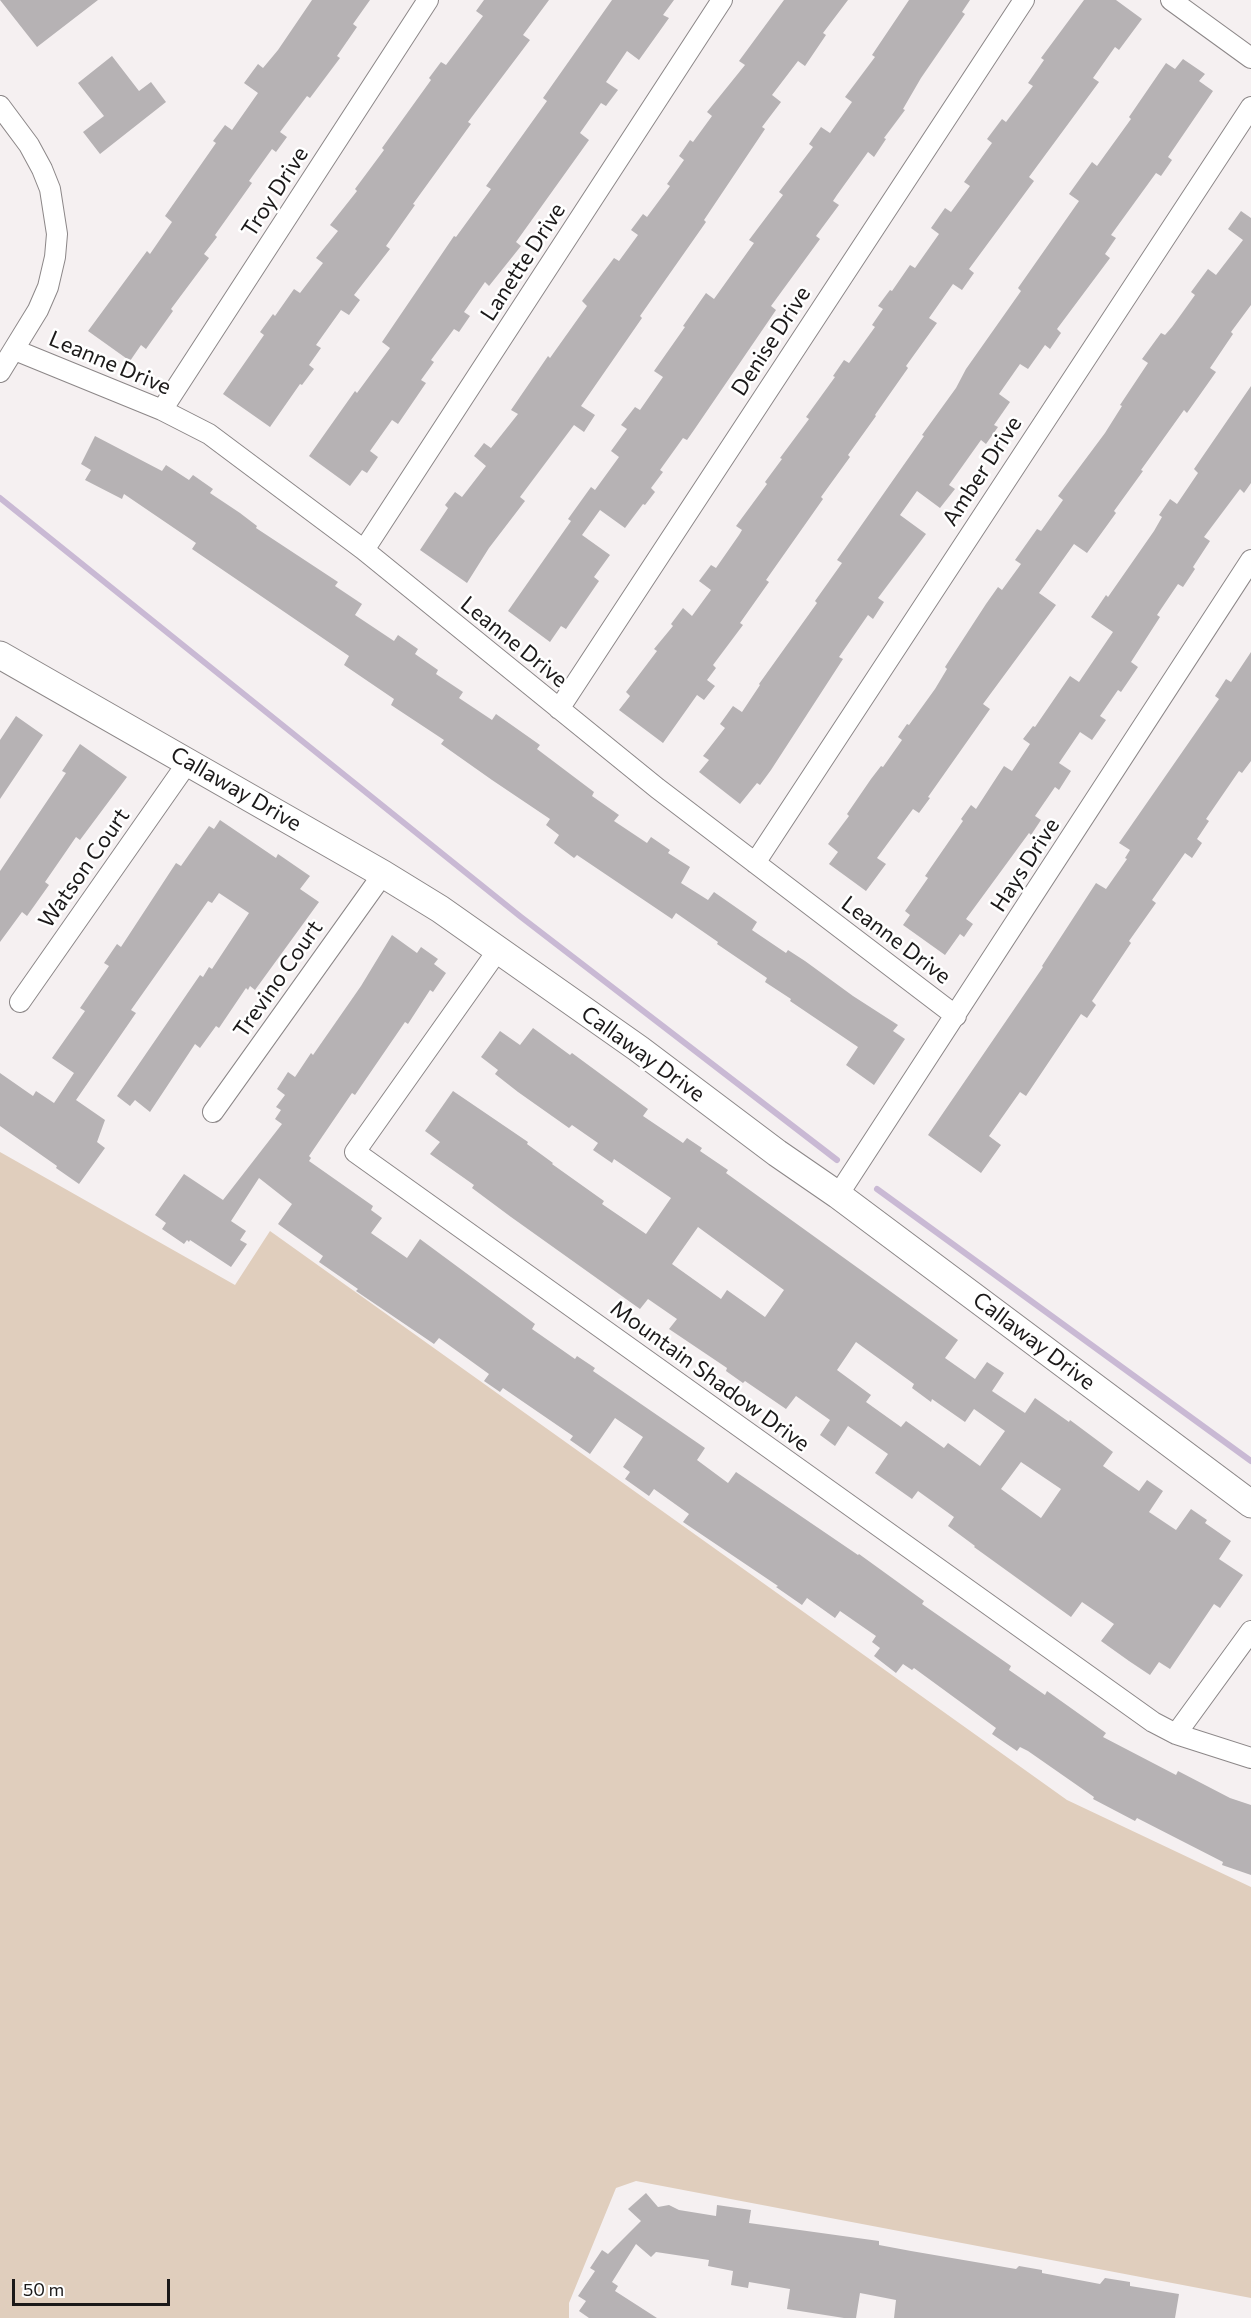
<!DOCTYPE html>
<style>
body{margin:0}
#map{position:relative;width:1251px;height:2318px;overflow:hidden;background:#f5f0f1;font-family:Commissioner,sans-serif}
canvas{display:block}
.scale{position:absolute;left:12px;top:2279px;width:158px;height:27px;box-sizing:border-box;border:3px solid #1b1919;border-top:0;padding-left:8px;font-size:18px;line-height:21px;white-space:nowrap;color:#1b1919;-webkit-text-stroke:4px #fff;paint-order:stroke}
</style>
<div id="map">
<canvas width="1251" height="2318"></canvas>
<div class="scale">50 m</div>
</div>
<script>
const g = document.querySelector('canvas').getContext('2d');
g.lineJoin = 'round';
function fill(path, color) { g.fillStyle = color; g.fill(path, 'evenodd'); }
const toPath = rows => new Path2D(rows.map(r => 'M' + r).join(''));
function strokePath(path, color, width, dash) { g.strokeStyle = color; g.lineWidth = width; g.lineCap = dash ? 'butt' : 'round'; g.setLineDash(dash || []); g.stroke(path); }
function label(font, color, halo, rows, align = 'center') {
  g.font = font + ' Commissioner,sans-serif'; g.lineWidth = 5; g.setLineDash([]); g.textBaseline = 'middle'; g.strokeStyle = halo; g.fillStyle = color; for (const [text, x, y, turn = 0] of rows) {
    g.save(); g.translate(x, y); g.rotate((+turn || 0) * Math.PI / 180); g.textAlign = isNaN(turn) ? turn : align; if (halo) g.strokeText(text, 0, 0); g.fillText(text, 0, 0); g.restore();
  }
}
fill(toPath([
 [0,1152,235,1285,270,1231,1067,1800,1251,1887,1251,2298,636,2181,616,2188,569,2303,569,2318,0,2318]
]), '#e0cebd');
strokePath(toPath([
 [0,498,521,917,837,1160],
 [877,1189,1251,1461]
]), '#c9b9d4', 6);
fill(toPath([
 [0,0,98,0,37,47],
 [312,0,370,0,353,24,357,27,337,56,340,58,310,98,307,96,280,132,287,137,276,152,272,149,249,181,252,183,215,235,217,237,204,254,209,258,171,309,173,311,146,349,141,345,130,361,88,331,147,251,150,254,172,222,165,216,216,143,213,141,225,125,232,130,258,93,244,83,258,64,263,68,278,50],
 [484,0,549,0,523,35,530,40,468,122,471,124,413,204,415,205,386,246,390,249,354,295,360,300,349,315,341,310,316,345,321,348,309,365,314,369,302,385,300,384,270,427,223,394,264,335,260,332,273,314,275,316,294,289,300,293,323,263,316,258,338,231,330,225,357,191,355,189,384,150,382,148,431,80,429,78,441,62,446,65,483,16,476,11],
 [612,0,674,0,663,15,669,18,639,60,627,51,606,82,618,90,606,106,601,103,580,133,589,140,516,242,521,246,489,286,485,282,464,312,470,316,459,332,454,329,431,360,434,362,421,380,426,383,398,424,392,420,370,451,378,457,367,473,362,470,350,486,309,456,355,391,357,393,390,348,382,342,454,236,456,237,491,189,486,186,547,101,543,98],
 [784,0,848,0,823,33,826,35,805,66,798,61,772,95,781,102,762,127,765,129,704,220,706,222,640,316,642,318,581,406,595,415,584,432,574,425,520,497,525,501,489,548,467,583,420,550,448,508,445,505,455,492,462,497,486,466,474,456,484,443,491,448,518,414,511,410,548,356,550,358,587,306,582,301,614,258,619,261,638,235,631,230,643,214,647,217,670,186,667,184,684,160,679,156,690,140,693,142,712,116,707,112,745,65,739,61],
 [909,0,970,0,962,12,965,14,921,78,903,109,905,110,884,138,886,139,874,157,868,152,837,195,833,201,839,205,816,236,820,239,771,306,776,310,694,430,687,440,683,438,660,470,663,472,651,488,655,492,645,505,643,504,625,528,600,510,582,535,610,555,594,577,599,581,566,629,561,626,550,642,508,611,571,521,568,519,591,487,595,490,619,457,611,451,627,429,621,425,635,407,640,410,663,377,654,371,685,327,683,326,706,293,714,299,754,243,749,240,783,195,779,192,813,147,809,144,821,127,830,133,852,102,845,97,875,57,872,55],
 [1084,0,1116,0,1142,19,1119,50,1115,47,1093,78,1099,82,1029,177,1034,181,969,269,974,273,962,290,953,284,929,318,937,323,906,366,908,368,875,415,876,416,848,455,850,457,821,497,823,499,766,580,769,582,740,623,743,625,713,665,716,668,707,680,715,686,704,700,697,695,663,743,619,710,630,696,626,692,657,651,654,649,673,626,671,624,683,608,692,616,711,590,699,581,711,565,716,568,739,535,742,530,736,526,767,484,765,482,782,459,780,458,809,419,806,417,835,377,833,376,844,360,849,363,875,327,872,325,883,309,878,306,890,290,892,291,910,265,915,268,939,234,931,228,945,208,951,212,970,186,964,182,992,143,987,139,1002,119,1006,122,1033,86,1028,83,1044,60,1041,58],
 [112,56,139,91,151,82,166,102,100,154,83,132,104,116,78,83],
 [1183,59,1205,74,1199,81,1213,91,1168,157,1172,160,1161,176,1156,173,1111,235,1116,238,1105,254,1110,258,1057,329,1061,333,1050,349,1045,345,1028,369,1020,364,999,394,1010,402,994,425,998,427,986,444,981,440,949,485,955,489,940,508,917,491,900,515,926,534,878,598,884,602,873,619,868,615,839,657,843,659,771,770,760,785,757,783,740,804,699,772,709,760,703,756,725,728,720,724,733,706,742,712,760,685,759,684,817,603,815,601,842,563,837,560,924,436,922,435,956,388,966,369,1021,291,1018,288,1079,201,1069,194,1092,162,1097,166,1131,119,1129,117,1166,63,1175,69],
 [1241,211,1251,218,1251,305,1231,332,1233,334,1210,368,1216,372,1187,413,1184,410,1141,470,1143,471,1114,511,1116,513,1087,553,1074,544,1039,593,1056,605,983,704,990,709,928,797,930,798,919,813,913,809,877,858,886,864,866,891,829,864,838,852,828,844,849,816,847,814,871,779,881,766,883,767,902,740,898,737,907,724,909,725,935,689,947,669,945,667,986,604,998,587,1002,590,1021,564,1015,560,1037,529,1041,531,1063,500,1058,496,1105,433,1122,406,1120,405,1148,363,1142,359,1161,333,1165,335,1172,327,1195,295,1191,292,1208,269,1216,275,1243,240,1228,229],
 [1251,386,1251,483,1244,493,1240,489,1204,537,1210,541,1193,567,1195,569,1183,587,1178,584,1157,615,1160,617,1131,662,1138,667,1121,692,1118,690,1100,716,1106,720,1092,740,1080,732,1059,763,1071,771,1059,790,1055,787,1035,816,1041,820,1031,835,1029,833,966,919,973,924,964,937,960,934,945,955,903,925,910,915,905,911,928,878,925,876,963,821,961,819,971,805,976,809,1004,766,1012,771,1030,744,1023,739,1033,726,1035,727,1070,676,1079,682,1113,632,1091,617,1106,595,1108,597,1154,531,1162,517,1159,515,1170,499,1177,504,1198,473,1194,469],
 [95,436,162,471,166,465,189,480,193,475,213,489,210,493,240,513,257,526,256,528,338,582,335,586,362,604,355,615,394,641,398,635,418,649,415,654,438,670,436,674,463,692,459,698,492,720,496,714,540,745,537,749,594,792,592,796,619,815,614,821,647,843,651,837,670,850,668,853,690,867,681,883,708,900,714,892,757,922,752,930,786,953,788,950,805,961,853,996,898,1025,893,1031,905,1039,874,1085,846,1065,858,1047,790,1001,791,999,765,982,767,978,717,944,718,942,676,913,672,919,577,855,574,858,554,843,559,835,546,825,550,819,492,780,441,744,444,740,391,705,394,699,344,665,349,656,192,549,196,543,124,494,122,499,85,480,91,470,81,464],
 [1251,652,1251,761,1242,773,1239,771,1206,819,1209,821,1197,839,1202,843,1192,858,1185,853,1152,900,1156,903,1129,941,1131,943,1092,1001,1096,1005,1087,1018,1081,1014,1026,1096,1020,1092,989,1136,1001,1145,981,1173,928,1135,1043,967,1042,966,1096,883,1106,889,1127,859,1125,858,1130,850,1119,843,1219,699,1215,696,1226,679,1231,682],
 [16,716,43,735,0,799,0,740],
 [80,744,127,777,80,840,76,837,45,882,49,885,27,916,22,912,0,942,0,871,66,773,62,771],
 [220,820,276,858,278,854,310,876,300,889,319,902,255,990,250,986,248,990,246,988,219,1028,216,1026,200,1048,195,1044,150,1112,135,1100,130,1106,117,1096,200,975,203,977,209,967,212,969,249,913,219,893,212,903,208,901,131,1010,136,1013,76,1100,105,1120,97,1142,105,1148,79,1184,56,1168,57,1166,0,1126,0,1073,33,1096,36,1091,54,1103,74,1073,52,1058,85,1011,80,1008,109,966,104,963,117,944,121,947,176,863,181,866,209,826,214,829],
 [392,935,417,953,421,947,438,959,434,964,446,973,433,992,430,990,408,1024,405,1022,355,1095,352,1093,309,1156,311,1158,309,1161,373,1206,371,1210,382,1218,371,1233,407,1258,420,1239,535,1324,532,1329,575,1359,577,1356,595,1368,593,1371,705,1448,697,1460,728,1483,736,1472,858,1555,859,1554,924,1601,922,1604,1011,1666,1009,1670,1045,1695,1047,1691,1106,1733,1103,1737,1176,1775,1178,1771,1230,1798,1251,1805,1251,1875,1222,1865,1223,1862,1137,1818,1135,1821,1093,1799,1094,1797,1028,1751,1020,1747,1017,1751,992,1734,996,1728,914,1668,912,1670,903,1664,896,1673,874,1656,880,1648,872,1642,876,1636,840,1611,835,1618,807,1598,802,1605,776,1587,778,1586,683,1522,689,1514,654,1489,649,1496,625,1479,630,1472,623,1467,643,1437,615,1418,590,1454,570,1440,573,1436,503,1388,500,1392,484,1381,489,1374,439,1338,434,1344,356,1291,358,1289,319,1262,323,1256,278,1224,292,1204,259,1178,231,1221,246,1231,240,1240,247,1244,231,1267,190,1240,189,1242,187,1240,184,1244,162,1229,166,1223,155,1215,184,1174,223,1200,282,1124,275,1119,281,1110,276,1107,285,1095,277,1089,288,1072,295,1077,311,1053,313,1055,361,986],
 [533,1028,570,1055,572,1053,648,1109,643,1116,683,1143,687,1138,702,1148,700,1151,728,1170,726,1173,958,1340,945,1358,975,1379,987,1362,1004,1373,992,1391,1025,1413,1035,1398,1069,1422,1070,1420,1113,1452,1103,1466,1139,1491,1147,1480,1163,1491,1149,1512,1176,1530,1191,1509,1207,1520,1205,1523,1231,1541,1219,1559,1243,1575,1220,1608,1214,1604,1170,1669,1159,1662,1150,1675,1129,1661,1101,1641,1114,1624,1082,1602,1071,1617,974,1547,975,1546,948,1526,954,1517,918,1491,912,1499,875,1473,888,1454,848,1426,835,1446,820,1435,830,1420,796,1396,786,1409,745,1381,743,1383,726,1371,727,1368,669,1329,677,1319,648,1299,640,1309,511,1217,472,1188,474,1185,430,1154,440,1142,425,1131,453,1091,528,1142,527,1144,553,1163,552,1164,604,1201,602,1204,646,1234,671,1198,614,1159,612,1163,593,1150,598,1143,572,1125,569,1128,518,1092,495,1074,498,1070,481,1057,500,1031,520,1045],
 [698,1227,784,1290,765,1317,727,1290,721,1299,672,1264],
 [856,1342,914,1384,912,1388,931,1402,932,1399,965,1422,974,1409,1005,1431,980,1466,948,1443,944,1448,906,1421,901,1427,866,1402,871,1395,837,1370],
 [1021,1462,1061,1489,1041,1518,1001,1489],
 [646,2193,658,2207,669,2205,679,2210,716,2216,717,2205,751,2210,749,2223,879,2241,879,2245,911,2251,1016,2269,1019,2266,1042,2270,1042,2273,1100,2284,1105,2278,1130,2282,1130,2286,1179,2294,1175,2318,894,2318,896,2300,860,2293,856,2318,844,2318,787,2309,790,2289,749,2282,748,2288,731,2285,733,2271,708,2266,709,2260,656,2252,651,2257,636,2244,612,2282,618,2286,615,2291,657,2318,589,2318,579,2311,586,2301,578,2296,595,2271,590,2268,602,2250,608,2254,641,2221,628,2209]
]), '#b6b2b4');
const street = toPath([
 [1171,0,1251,58],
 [0,106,29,145,42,169,50,189,57,234,55,257,48,287,38,310,0,372],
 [15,350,162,410,209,434,364,550,657,788,956,1016],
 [162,410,428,0],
 [364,550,722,0],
 [559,709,1024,0],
 [755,863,1251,107],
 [498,950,355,1152,1153,1722,1176,1734,1251,1758],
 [20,1002,188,762],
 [213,1112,383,874],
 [838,1195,1251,560],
 [1176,1734,1251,1631]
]);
const secondary = toPath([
 [0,655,383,874,440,909,639,1049,777,1153,838,1195,1251,1504]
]);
strokePath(street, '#8c8788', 22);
strokePath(secondary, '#8c8788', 29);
strokePath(street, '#fff', 20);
strokePath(secondary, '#fff', 27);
label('22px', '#1b1919', '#fff', [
 ["Troy Drive",275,192,-57],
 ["Lanette Drive",523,262,-57],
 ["Denise Drive",771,341,-57],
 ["Leanne Drive",110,363,23],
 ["Amber Drive",982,471,-57],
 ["Leanne Drive",514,642,39],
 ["Callaway Drive",236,789,30],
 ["Hays Drive",1025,865,-57],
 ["Watson Court",84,868,-55],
 ["Leanne Drive",896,940,37],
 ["Trevino Court",278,979,-55],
 ["Callaway Drive",643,1054,36],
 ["Callaway Drive",1034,1341,37],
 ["Mountain Shadow Drive",710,1376,36]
]);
</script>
